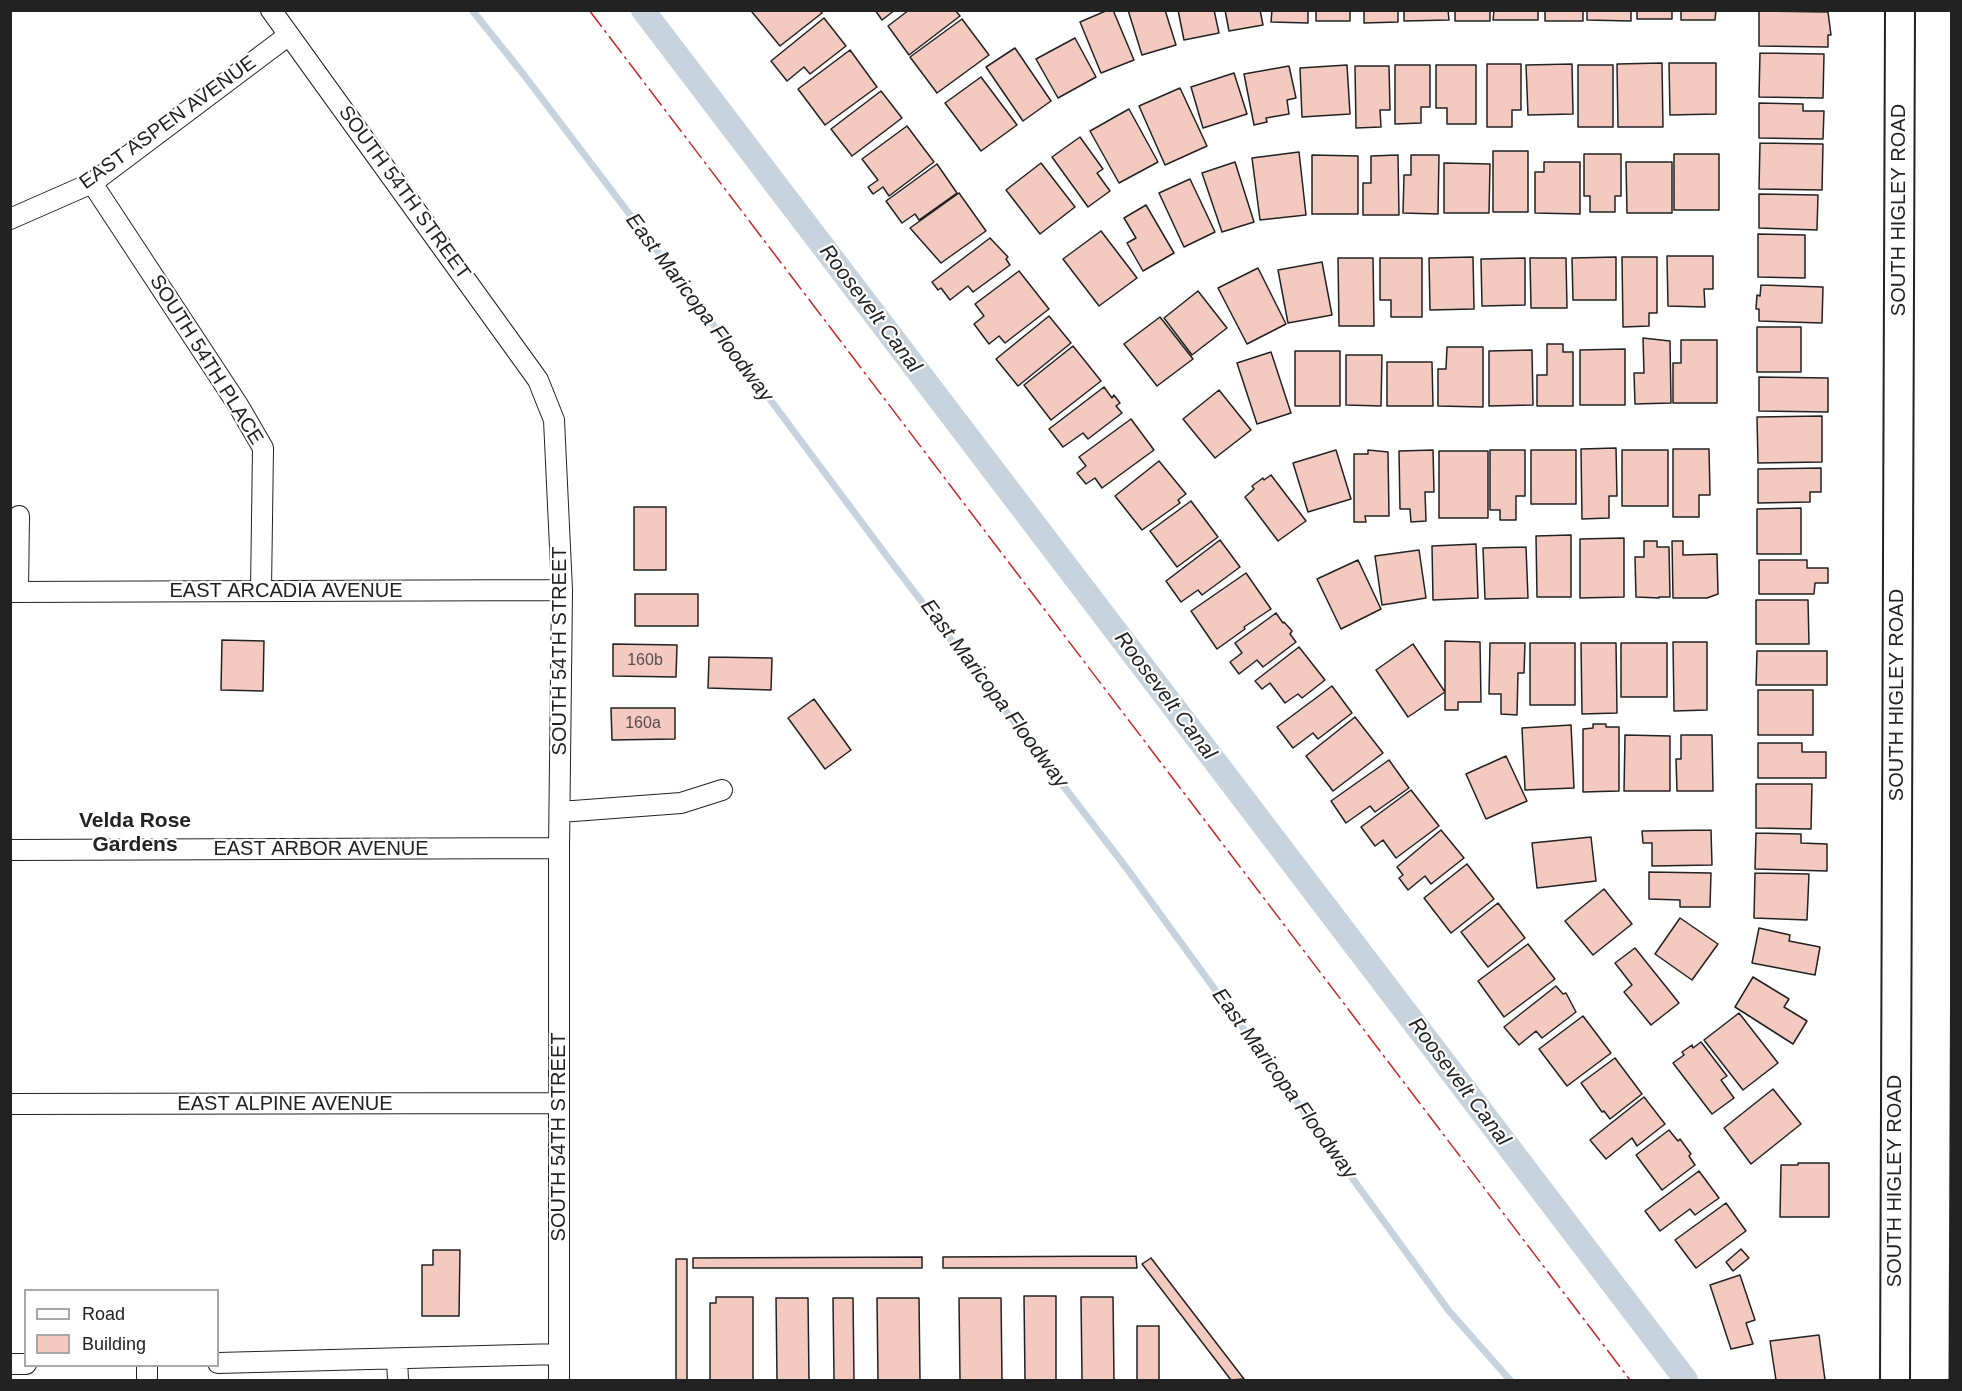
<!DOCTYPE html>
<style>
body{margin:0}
#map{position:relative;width:1962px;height:1391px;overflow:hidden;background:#fff;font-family:Arial,sans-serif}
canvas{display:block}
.frame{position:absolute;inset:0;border:12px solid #222;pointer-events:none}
.legend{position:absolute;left:24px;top:1289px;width:195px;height:78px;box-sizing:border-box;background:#fff;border:2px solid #a7a7a7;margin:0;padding:8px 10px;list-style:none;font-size:18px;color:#222}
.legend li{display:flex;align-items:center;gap:12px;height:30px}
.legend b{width:30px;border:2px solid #a7a7a7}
</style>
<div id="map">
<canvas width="1962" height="1391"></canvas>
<div class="frame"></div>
<ul class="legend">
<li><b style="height:8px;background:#fff"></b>Road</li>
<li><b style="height:16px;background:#f3c9c0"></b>Building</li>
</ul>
</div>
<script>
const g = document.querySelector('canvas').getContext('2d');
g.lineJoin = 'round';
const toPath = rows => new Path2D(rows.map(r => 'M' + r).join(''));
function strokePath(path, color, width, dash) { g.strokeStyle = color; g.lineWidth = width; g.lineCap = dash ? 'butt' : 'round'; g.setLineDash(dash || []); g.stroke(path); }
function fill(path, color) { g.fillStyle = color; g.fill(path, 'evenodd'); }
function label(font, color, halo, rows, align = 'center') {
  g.font = font + ' Arial,sans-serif'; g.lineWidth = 4.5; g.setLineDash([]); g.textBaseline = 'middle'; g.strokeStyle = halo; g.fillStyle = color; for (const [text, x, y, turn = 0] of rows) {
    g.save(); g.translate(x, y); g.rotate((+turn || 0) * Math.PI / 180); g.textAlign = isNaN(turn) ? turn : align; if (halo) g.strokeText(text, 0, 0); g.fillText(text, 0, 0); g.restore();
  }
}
strokePath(toPath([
 [472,10,524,75,769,398,889,559,1128,870,1449,1311,1510,1380]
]), '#c7d3dd', 7);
strokePath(toPath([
 [643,10,1686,1380]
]), '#c7d3dd', 24);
const building = toPath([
 [754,10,820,10,822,13,780,46,752,12,754,10],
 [875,10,895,10,882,20,875,10],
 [909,10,955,10,960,16,909,55,888,26,909,10],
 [1108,10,1113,10,1134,60,1101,73,1080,22,1108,10],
 [1128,10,1165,10,1176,45,1142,55,1128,10],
 [1178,10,1214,10,1219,33,1184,40,1178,10],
 [1225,10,1260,10,1263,25,1229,31,1225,10],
 [1272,10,1308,10,1308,23,1271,22,1272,10],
 [1316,10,1350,10,1350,21,1316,21,1316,10],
 [1364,10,1398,10,1398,22,1364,23,1364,10],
 [1404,10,1448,10,1449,20,1404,21,1404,10],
 [1455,10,1490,10,1490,21,1455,21,1455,10],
 [1494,10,1538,10,1538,20,1493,20,1494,10],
 [1545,10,1583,10,1583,21,1545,21,1545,10],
 [1587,10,1631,10,1631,21,1587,20,1587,10],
 [1637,10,1672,10,1672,19,1637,19,1637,10],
 [1681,10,1716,10,1715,20,1681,20,1681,10],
 [1759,11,1828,12,1831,35,1828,35,1828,47,1759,46,1759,11],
 [824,18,846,46,810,74,804,67,787,81,771,61,824,18],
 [962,19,989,55,937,93,910,57,962,19],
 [1075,38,1096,77,1058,98,1036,59,1075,38],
 [1015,48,1051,101,1023,121,986,67,1015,48],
 [850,50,877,87,825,125,798,89,850,50],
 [1760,53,1824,54,1823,98,1759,97,1760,53],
 [1662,63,1663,127,1618,127,1617,64,1662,63],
 [1669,63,1716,63,1716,114,1670,115,1669,63],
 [1487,64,1521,64,1521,110,1512,110,1512,127,1487,127,1487,64],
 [1572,64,1573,114,1528,115,1526,65,1572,64],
 [1347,65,1350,114,1302,117,1300,68,1347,65],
 [1395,65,1430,65,1430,107,1421,107,1421,123,1395,124,1395,65],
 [1436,65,1476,65,1476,124,1447,124,1447,108,1436,108,1436,65],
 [1578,65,1613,65,1613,127,1578,127,1578,65],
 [1289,66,1296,98,1287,100,1289,114,1266,118,1267,122,1254,125,1244,74,1289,66],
 [1355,66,1389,66,1390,110,1380,110,1381,127,1356,128,1355,66],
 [1234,73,1247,114,1203,128,1191,87,1234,73],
 [981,77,1017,125,981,151,945,103,981,77],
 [1180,88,1207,146,1165,165,1139,106,1180,88],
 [881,91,902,118,852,156,831,129,881,91],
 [1759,103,1803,104,1803,111,1824,111,1823,139,1759,138,1759,103],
 [1129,109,1158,162,1119,183,1090,131,1129,109],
 [907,126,934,162,889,196,883,187,873,194,868,187,878,180,862,159,907,126],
 [1080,137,1103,169,1097,173,1110,191,1088,207,1052,157,1080,137],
 [1760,143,1823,144,1822,190,1759,189,1760,143],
 [1493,151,1528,151,1528,212,1493,212,1493,151],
 [1299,152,1306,215,1260,220,1252,158,1299,152],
 [1584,154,1621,154,1621,196,1615,196,1615,212,1590,212,1590,196,1584,196,1584,154],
 [1674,154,1719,154,1719,210,1674,210,1674,154],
 [1312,155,1358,156,1358,214,1312,214,1312,155],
 [1398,155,1399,215,1363,215,1363,183,1371,183,1371,156,1398,155],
 [1411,155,1439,155,1438,214,1403,213,1404,175,1411,175,1411,155],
 [1235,162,1254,222,1222,232,1202,173,1235,162],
 [1544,162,1580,162,1580,214,1535,213,1535,172,1544,172,1544,162],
 [1626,162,1672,162,1672,213,1627,213,1626,162],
 [1041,163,1075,207,1040,234,1006,190,1041,163],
 [1444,163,1490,164,1489,213,1444,213,1444,163],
 [937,164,957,193,919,220,915,214,902,223,886,201,937,164],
 [1190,179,1215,232,1184,247,1159,193,1190,179],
 [959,193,986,231,941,263,910,228,959,193],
 [1759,194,1818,195,1817,230,1759,228,1759,194],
 [1146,205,1174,253,1143,271,1127,243,1136,238,1124,218,1146,205],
 [1101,231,1137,278,1099,306,1063,259,1101,231],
 [1758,234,1805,235,1805,278,1758,277,1758,234],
 [990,238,1008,257,1006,259,1010,265,973,292,968,286,950,300,941,288,938,290,932,282,990,238],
 [1667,256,1713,256,1713,289,1704,289,1705,307,1668,306,1667,256],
 [1473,257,1474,309,1430,310,1429,258,1473,257],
 [1616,257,1616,300,1573,300,1572,258,1616,257],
 [1622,257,1657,257,1657,313,1649,313,1649,326,1623,327,1622,257],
 [1338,258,1373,258,1374,326,1339,326,1338,258],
 [1380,258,1422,258,1422,317,1391,317,1391,300,1380,300,1380,258],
 [1525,258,1525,305,1482,306,1481,259,1525,258],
 [1530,258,1566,258,1567,308,1531,308,1530,258],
 [1322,262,1332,315,1288,323,1278,270,1322,262],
 [1258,268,1286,324,1247,344,1218,288,1258,268],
 [1019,271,1049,309,1005,343,999,336,989,344,974,324,984,316,975,304,1019,271],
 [1761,285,1823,287,1822,323,1759,321,1759,309,1756,309,1757,295,1760,296,1761,285],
 [1198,291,1227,328,1192,355,1164,318,1198,291],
 [1049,316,1071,343,1018,386,996,359,1049,316],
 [1160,317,1193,359,1157,386,1124,344,1160,317],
 [1757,327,1801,327,1801,372,1757,372,1757,327],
 [1643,338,1670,341,1671,403,1635,404,1634,373,1644,373,1643,338],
 [1681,340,1717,340,1717,403,1673,403,1673,363,1681,363,1681,340],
 [1547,344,1563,344,1563,352,1573,352,1573,406,1537,406,1537,375,1547,375,1547,344],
 [1073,346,1101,381,1051,420,1024,385,1073,346],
 [1447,347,1483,347,1483,407,1438,406,1438,369,1446,369,1447,347],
 [1625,349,1625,405,1580,405,1580,350,1625,349],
 [1532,350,1533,405,1489,406,1489,351,1532,350],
 [1295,351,1340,351,1340,406,1295,406,1295,351],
 [1271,352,1291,413,1257,424,1237,363,1271,352],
 [1346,355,1382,355,1381,406,1346,405,1346,355],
 [1387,362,1432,362,1433,406,1387,406,1387,362],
 [1759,377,1828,378,1828,412,1759,411,1759,377],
 [1104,387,1112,398,1114,395,1120,403,1116,406,1122,413,1088,439,1083,433,1063,447,1049,429,1104,387],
 [1219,390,1251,430,1215,458,1183,419,1219,390],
 [1822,416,1822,462,1758,463,1757,417,1822,416],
 [1131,419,1154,450,1102,488,1095,478,1086,484,1077,473,1086,466,1079,457,1131,419],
 [1616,448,1617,496,1609,496,1609,518,1582,519,1581,449,1616,448],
 [1673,449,1709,449,1710,495,1699,495,1699,517,1673,517,1673,449],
 [1336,450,1351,499,1308,512,1293,463,1336,450],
 [1368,450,1388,452,1389,516,1365,516,1366,522,1354,522,1354,454,1368,454,1368,450],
 [1433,450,1434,492,1425,492,1426,521,1411,522,1410,509,1400,509,1399,451,1433,450],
 [1490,450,1525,450,1525,496,1516,496,1516,520,1500,520,1500,510,1490,510,1490,450],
 [1531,450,1576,450,1576,504,1531,504,1531,450],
 [1622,450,1668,450,1668,506,1622,506,1622,450],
 [1439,451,1488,451,1488,518,1439,518,1439,451],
 [1159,461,1186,494,1178,500,1180,503,1142,530,1115,496,1159,461],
 [1821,468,1821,492,1810,492,1810,502,1758,503,1758,469,1821,468],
 [1271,475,1306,521,1278,541,1245,497,1254,489,1252,486,1263,478,1264,480,1271,475],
 [1191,501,1218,537,1177,567,1150,531,1191,501],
 [634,507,666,507,666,570,634,570,634,507],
 [1801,508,1801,554,1757,554,1757,509,1801,508],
 [1571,535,1571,597,1537,597,1536,536,1571,535],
 [1624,538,1624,597,1580,598,1580,539,1624,538],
 [1220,540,1240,567,1202,595,1198,590,1181,602,1166,581,1220,540],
 [1644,541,1657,541,1657,547,1669,547,1670,597,1659,597,1659,598,1636,597,1635,557,1644,557,1644,541],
 [1672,541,1683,541,1683,555,1717,554,1718,594,1707,598,1673,598,1672,541],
 [1476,544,1478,598,1433,600,1432,546,1476,544],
 [1526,547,1528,598,1485,599,1483,548,1526,547],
 [1419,550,1426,598,1382,605,1375,556,1419,550],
 [1358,560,1381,609,1341,629,1317,579,1358,560],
 [1759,560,1807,560,1807,568,1828,568,1828,583,1815,583,1814,594,1759,594,1759,560],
 [1246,573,1271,609,1244,627,1245,629,1217,649,1191,611,1246,573],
 [635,594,698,594,698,626,635,626,635,594],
 [1756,600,1808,600,1809,644,1756,644,1756,600],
 [1276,613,1283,623,1284,622,1292,631,1290,634,1296,642,1263,667,1257,660,1239,674,1230,662,1242,653,1235,643,1276,613],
 [222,640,264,641,263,691,221,690,222,640],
 [1445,641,1480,642,1481,702,1458,702,1458,710,1445,710,1445,641],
 [1673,642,1707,642,1707,710,1674,711,1673,642],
 [1490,643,1525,643,1524,673,1518,673,1517,715,1501,714,1501,694,1489,694,1490,643],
 [1530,643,1575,643,1575,705,1530,705,1530,643],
 [1581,643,1616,643,1617,713,1582,714,1581,643],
 [1621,643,1667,643,1667,697,1621,697,1621,643],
 [613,644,677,645,676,677,613,676,613,644],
 [1413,644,1445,692,1408,717,1376,670,1413,644],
 [1299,647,1325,680,1302,698,1298,694,1285,703,1270,683,1262,689,1255,681,1299,647],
 [1757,651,1827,651,1827,685,1756,685,1757,651],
 [709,657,772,658,771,690,708,688,709,657],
 [1332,686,1352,713,1318,739,1313,733,1293,748,1277,727,1332,686],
 [1758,690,1813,690,1813,735,1758,735,1758,690],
 [814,699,851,750,825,769,788,718,814,699],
 [611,708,675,708,675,739,612,740,611,708],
 [1355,717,1383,753,1333,791,1306,756,1355,717],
 [1593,724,1606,724,1606,727,1619,727,1619,791,1583,792,1583,729,1593,728,1593,724],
 [1571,725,1574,788,1525,790,1522,728,1571,725],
 [1625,735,1670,736,1670,791,1624,791,1625,735],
 [1681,735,1712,735,1713,791,1677,791,1676,759,1681,759,1681,735],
 [1758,743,1802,743,1802,752,1826,752,1826,778,1758,778,1758,743],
 [1506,756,1527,801,1486,819,1466,774,1506,756],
 [1389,760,1409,788,1375,812,1370,806,1346,823,1331,801,1389,760],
 [1756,784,1812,784,1811,829,1756,828,1756,784],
 [1411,790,1439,826,1396,858,1383,840,1375,846,1361,827,1411,790],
 [1441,830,1464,858,1431,884,1425,876,1408,890,1399,878,1403,875,1397,867,1441,830],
 [1711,830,1712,865,1652,866,1652,843,1643,843,1642,831,1711,830],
 [1756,833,1801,834,1801,843,1827,844,1827,871,1755,869,1756,833],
 [1591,837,1596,881,1537,888,1532,843,1591,837],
 [1467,864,1494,899,1451,933,1424,898,1467,864],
 [1649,872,1711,873,1710,907,1680,907,1680,900,1649,899,1649,872],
 [1755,873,1809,874,1807,920,1754,918,1755,873],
 [1604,889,1632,924,1593,955,1565,921,1604,889],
 [1498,903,1525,938,1488,967,1461,932,1498,903],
 [1680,918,1718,944,1692,980,1655,954,1680,918],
 [1759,928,1790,935,1789,941,1820,947,1815,975,1752,963,1759,928],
 [1528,944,1555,979,1504,1017,1478,981,1528,944],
 [1635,948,1679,1003,1651,1025,1624,992,1632,985,1615,963,1635,948],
 [1753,977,1789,999,1784,1007,1807,1021,1793,1044,1735,1007,1753,977],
 [1556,986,1563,994,1566,993,1576,1012,1542,1038,1536,1031,1519,1045,1504,1027,1556,986],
 [1739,1013,1778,1063,1743,1090,1704,1040,1739,1013],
 [1583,1016,1611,1053,1567,1086,1539,1049,1583,1016],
 [1701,1042,1727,1076,1721,1080,1734,1098,1712,1114,1673,1063,1684,1055,1682,1052,1692,1045,1693,1048,1701,1042],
 [1615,1058,1642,1094,1610,1119,1604,1111,1602,1112,1581,1083,1615,1058],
 [1773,1089,1801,1124,1751,1164,1724,1128,1773,1089],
 [1644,1097,1665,1124,1637,1146,1632,1138,1606,1159,1590,1140,1644,1097],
 [1669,1130,1678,1141,1680,1139,1691,1154,1689,1156,1695,1165,1662,1190,1636,1155,1669,1130],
 [1798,1163,1829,1163,1829,1217,1780,1217,1781,1165,1798,1165,1798,1163],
 [1699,1171,1719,1198,1695,1215,1690,1209,1660,1231,1645,1211,1699,1171],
 [1726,1203,1746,1231,1696,1268,1675,1240,1726,1203],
 [1741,1249,1749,1258,1733,1271,1726,1262,1741,1249],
 [433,1250,460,1250,459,1316,422,1316,422,1265,433,1265,433,1250],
 [1136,1256,1137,1268,943,1268,943,1257,1136,1256],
 [922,1257,922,1268,693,1268,693,1258,922,1257],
 [1151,1258,1244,1379,1231,1380,1142,1264,1151,1258],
 [676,1259,687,1259,687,1380,676,1380,676,1259],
 [1740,1275,1755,1320,1746,1323,1753,1344,1731,1349,1710,1285,1740,1275],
 [1024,1296,1056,1296,1056,1380,1025,1380,1024,1296],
 [716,1297,753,1297,753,1380,710,1380,710,1303,716,1303,716,1297],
 [1081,1297,1113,1297,1114,1380,1082,1380,1081,1297],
 [776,1298,808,1298,809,1380,777,1380,776,1298],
 [833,1298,853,1298,854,1380,834,1380,833,1298],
 [877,1298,919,1298,920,1380,878,1380,877,1298],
 [959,1298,1001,1298,1002,1380,960,1380,959,1298],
 [1137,1326,1159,1326,1159,1380,1137,1380,1137,1326],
 [1819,1335,1825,1380,1776,1380,1770,1341,1819,1335]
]);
fill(building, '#f3c9c0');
strokePath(building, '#222', 1.5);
const minor = toPath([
 [271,10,538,380,554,420,562,590,559,848,559,1380],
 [92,183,238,405,263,448,261,590],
 [10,219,92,183,289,35],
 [10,592,562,590],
 [18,592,19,516],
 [560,812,681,803,722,790],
 [10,850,559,848],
 [10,1104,559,1103],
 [397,1359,398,1380],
 [218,1363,559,1354],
 [10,1364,26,1364],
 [147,1366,147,1380]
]);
const secondary = toPath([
 [1895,1380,1900,10]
]);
strokePath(minor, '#222', 22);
strokePath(secondary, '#222', 32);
strokePath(minor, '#fff', 20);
strokePath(secondary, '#fff', 28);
strokePath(toPath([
 [1950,1380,1952,882]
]), '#222', 3);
strokePath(toPath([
 [589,10,1630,1380]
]), '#c62828', 1.5, [21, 4.5, 3, 4.5]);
label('16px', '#564c4a', null, [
 ["160b",645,661],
 ["160a",643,724]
]);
label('20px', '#222', '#fff', [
 ["EAST ASPEN AVENUE",168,123,-36],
 ["SOUTH 54TH STREET",404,193,54],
 ["SOUTH HIGLEY ROAD",1899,210,-90],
 ["SOUTH 54TH PLACE",206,360,58],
 ["EAST ARCADIA AVENUE",286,591],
 ["SOUTH 54TH STREET",560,651,-90],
 ["SOUTH HIGLEY ROAD",1897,695,-90],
 ["EAST ARBOR AVENUE",321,849],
 ["EAST ALPINE AVENUE",285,1104],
 ["SOUTH 54TH STREET",559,1137,-90],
 ["SOUTH HIGLEY ROAD",1895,1181,-90]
]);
label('italic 21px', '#222', '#fff', [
 ["East Maricopa Floodway",699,308,53],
 ["Roosevelt Canal",870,309,53],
 ["East Maricopa Floodway",994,694,53],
 ["Roosevelt Canal",1165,696,53],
 ["Roosevelt Canal",1459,1082,53],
 ["East Maricopa Floodway",1284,1084,54]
]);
label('bold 21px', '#222', '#fff', [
 ["Velda Rose",135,821],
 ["Gardens",135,845]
]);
</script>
